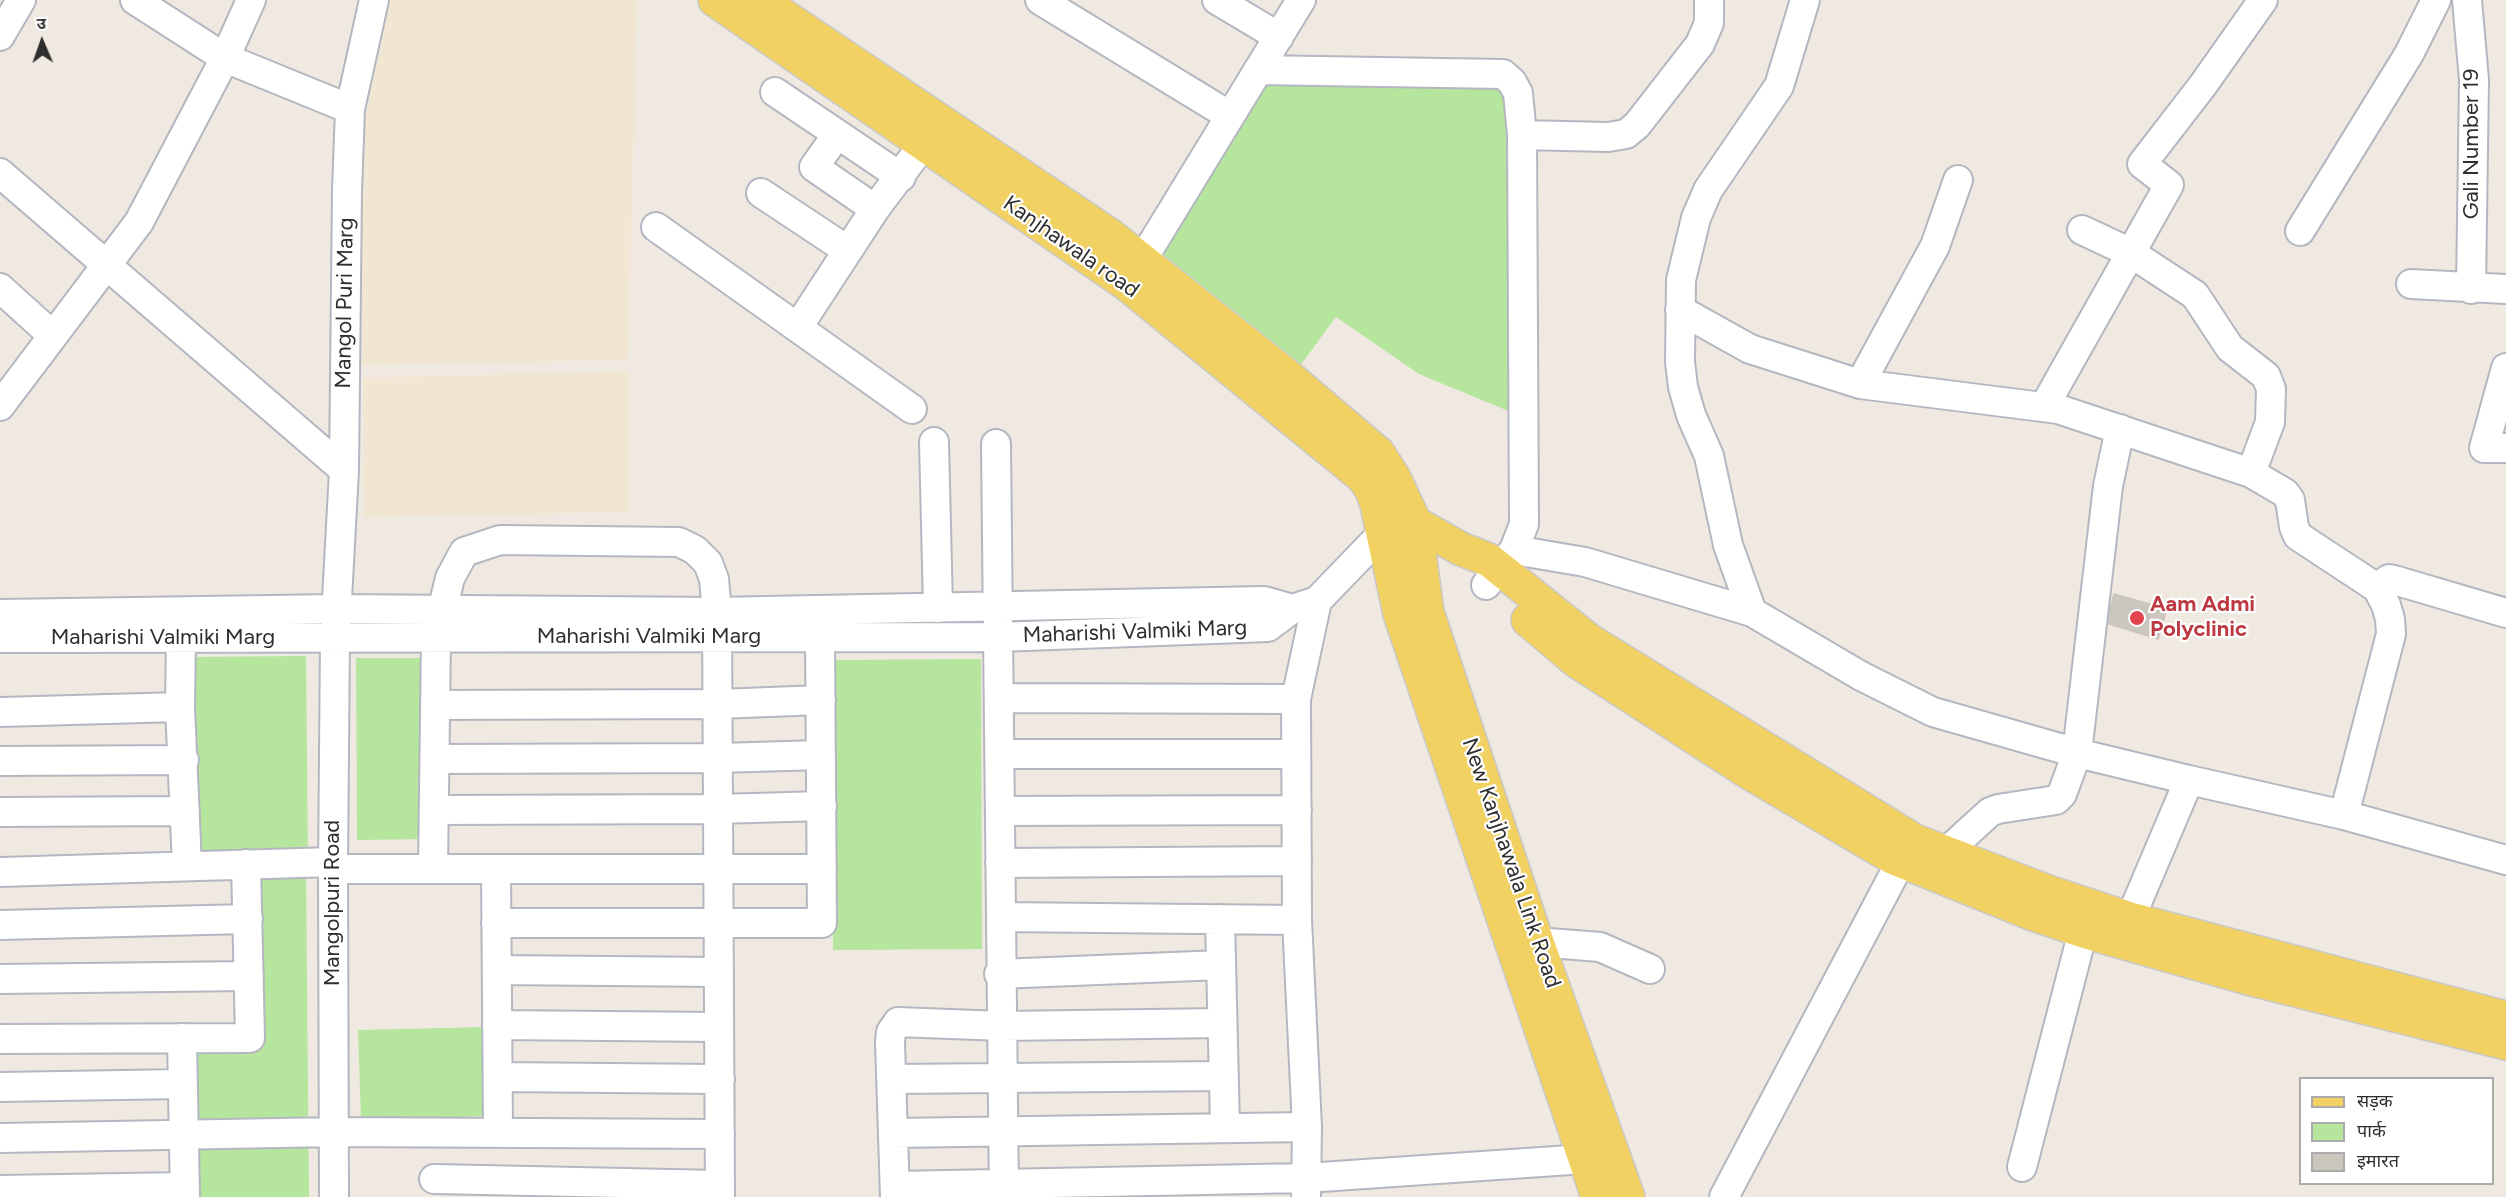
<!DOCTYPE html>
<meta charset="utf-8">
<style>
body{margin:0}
#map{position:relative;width:2506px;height:1197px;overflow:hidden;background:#efe9e1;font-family:Figtree,"Noto Sans Devanagari",sans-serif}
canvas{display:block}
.legend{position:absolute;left:2299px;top:1077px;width:195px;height:108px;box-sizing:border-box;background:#fff;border:2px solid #ababab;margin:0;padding:8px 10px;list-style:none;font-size:18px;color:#2e2e2e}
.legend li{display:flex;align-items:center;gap:12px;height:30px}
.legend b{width:30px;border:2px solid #ababab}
.north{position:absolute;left:12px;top:12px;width:60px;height:60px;-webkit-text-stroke:4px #fff;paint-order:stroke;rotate:358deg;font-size:16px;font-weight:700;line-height:24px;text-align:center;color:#2e2e2e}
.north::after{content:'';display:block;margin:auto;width:21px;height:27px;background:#2e2e2e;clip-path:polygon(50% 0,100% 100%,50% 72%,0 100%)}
</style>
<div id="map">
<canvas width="2506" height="1197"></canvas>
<ul class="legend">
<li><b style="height:8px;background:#f2d163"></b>सड़क</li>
<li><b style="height:16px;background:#b6e59e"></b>पार्क</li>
<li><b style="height:16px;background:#cbc7bf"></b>इमारत</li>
</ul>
<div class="north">उ</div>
</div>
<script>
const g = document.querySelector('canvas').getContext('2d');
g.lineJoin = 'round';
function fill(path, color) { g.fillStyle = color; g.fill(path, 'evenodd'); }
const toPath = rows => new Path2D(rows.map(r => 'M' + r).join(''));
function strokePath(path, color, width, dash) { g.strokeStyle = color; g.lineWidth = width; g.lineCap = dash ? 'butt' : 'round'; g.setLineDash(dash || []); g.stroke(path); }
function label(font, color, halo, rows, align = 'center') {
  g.font = font + ' Figtree,sans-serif'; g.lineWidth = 4.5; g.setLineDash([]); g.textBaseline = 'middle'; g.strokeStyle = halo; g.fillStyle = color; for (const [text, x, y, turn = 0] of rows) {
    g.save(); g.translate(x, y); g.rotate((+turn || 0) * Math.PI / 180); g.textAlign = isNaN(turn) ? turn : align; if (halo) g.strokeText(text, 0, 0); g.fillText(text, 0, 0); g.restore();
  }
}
fill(toPath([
 [390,0,637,0,628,360,362,365,361,141],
 [629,371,629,512,364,517,363,378]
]), '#f0e6d1');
fill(toPath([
 [1265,80,1506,86,1518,415,1419,374,1336,317,1299,367,1162,254],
 [306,656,308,859,192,860,190,657],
 [356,658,428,658,429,839,357,840],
 [981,659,982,949,833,950,832,660],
 [255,872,306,872,309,1197,191,1197,190,1030,256,1029],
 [487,1027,489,1116,361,1120,358,1030]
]), '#b6e59e');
const building = toPath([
 [2114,594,2167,609,2158,639,2106,623,2114,594]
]);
fill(building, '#cbc7bf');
strokePath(building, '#cbc5ba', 1.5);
const minor = toPath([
 [135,0,225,58,350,109],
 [1040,0,1230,116],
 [1217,0,1279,37],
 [2467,0,2474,80,2471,289],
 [0,36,21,0],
 [1258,70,1503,74,1512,82,1518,93,1522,135,1524,524,1514,550,1486,585],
 [775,92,901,177],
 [1522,135,1608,137,1626,134,1637,125,1700,44,1709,23,1709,0],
 [836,136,814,167,875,209],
 [0,173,344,470],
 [761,193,847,250],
 [656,227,912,409],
 [2082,230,2131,253,2195,295,2230,348,2266,376,2271,389,2270,422,2251,473],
 [2300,231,2409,54,2436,0],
 [1141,262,1301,0],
 [2411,284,2506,289],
 [0,288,52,335],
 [1680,310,1750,349,1860,384,2058,409,2251,473,2285,493,2290,500,2294,527,2298,536,2377,588,2386,605,2390,619,2391,634,2344,815],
 [798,327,875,209,937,126],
 [2506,368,2484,448,2506,448],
 [1860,384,1935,246,1958,180],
 [0,406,139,222,225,58,251,0],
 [2044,407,2169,185,2142,164,2203,85,2263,0],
 [934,442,938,608],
 [996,444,1004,1197],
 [1514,550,1585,562,1752,612,1728,545,1709,456,1691,415,1683,387,1680,362,1681,280,1696,218,1708,190,1779,86,1805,0],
 [2377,588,2389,579,2394,580,2506,613],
 [1752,612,1861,676,1933,712,2077,753,2189,780],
 [0,614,336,609,717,612,1264,601,1292,609],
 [0,638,999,637,1268,627,1292,609,1317,601,1373,543,1385,535],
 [181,638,180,707,187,866],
 [999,698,1296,699],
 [435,705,718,704,821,700],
 [0,712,180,707],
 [1000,754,1296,754],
 [435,759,718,758,821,755],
 [0,761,184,760],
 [434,810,718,809,822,806],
 [1000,811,1297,810],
 [0,812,185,811],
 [1944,854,1990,812,1998,809,2056,800,2062,794,2077,753,2108,486,2120,429],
 [1000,863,1297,861],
 [333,869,822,869],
 [433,869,436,636,450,578,464,552,500,540,679,542,695,550,708,563,714,579,717,612,720,1197],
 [496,869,498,1132],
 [0,872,333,862],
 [1001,917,1297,920],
 [1220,919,1225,1126],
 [2130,919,2189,780,2344,815,2506,860],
 [496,923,822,923,820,636],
 [0,925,248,919],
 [1537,942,1600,947,1650,969],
 [497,970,719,972],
 [999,974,1221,965],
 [0,979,249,976],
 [497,1025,719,1027],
 [182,1038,185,1197],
 [0,1039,250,1038,246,864],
 [498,1077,720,1079],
 [892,1079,1224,1076],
 [0,1087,182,1084],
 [893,1133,1307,1127],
 [0,1138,334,1132,720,1134],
 [2022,1167,2083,931,2090,911],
 [434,1179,720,1185],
 [895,1186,1306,1178,1585,1159],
 [0,1190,185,1187],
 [1306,1195,1307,1127,1297,920,1296,699,1317,601],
 [334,1197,333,869,335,637,344,470,347,191,350,109,374,0],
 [895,1197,890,1042,891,1032,898,1022,1002,1026,1222,1023],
 [1724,1197,1901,861,1914,842]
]);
const major = toPath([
 [715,0,1128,285,1363,477,1372,490,1377,505,1400,614,1598,1197],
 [760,0,1111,236,1285,374,1378,453,1394,478,1415,523,1427,612,1537,942,1628,1197],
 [1415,523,1461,549,1489,560,1590,641,1915,841,2051,893,2130,919,2506,1018],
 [1528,620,1578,662,1745,770,1894,858,2033,914,2083,931,2244,977,2506,1043]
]);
strokePath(minor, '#b4b7c1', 32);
strokePath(major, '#c9c9c9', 36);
strokePath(minor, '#fff', 28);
strokePath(major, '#f2d163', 33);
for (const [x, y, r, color] of [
 [2137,618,8,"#e0444e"]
]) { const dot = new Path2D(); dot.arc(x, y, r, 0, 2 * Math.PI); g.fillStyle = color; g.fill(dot); strokePath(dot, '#fff', 2); }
label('22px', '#2e2e2e', '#fff', [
 ["Gali Number 19",2472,144,-90],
 ["Kanjhawala road",1071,247,35],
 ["Mangol Puri Marg",345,303,-89],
 ["Maharishi Valmiki Marg",1135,632,-2],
 ["Maharishi Valmiki Marg",649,637],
 ["Maharishi Valmiki Marg",163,638],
 ["New Kanjhawala Link Road",1511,863,71],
 ["Mangolpuri Road",333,903,-90]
]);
label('bold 22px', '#be3a42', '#fff', [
 ["Aam Admi",2150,605],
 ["Polyclinic",2150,630]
], 'left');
</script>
